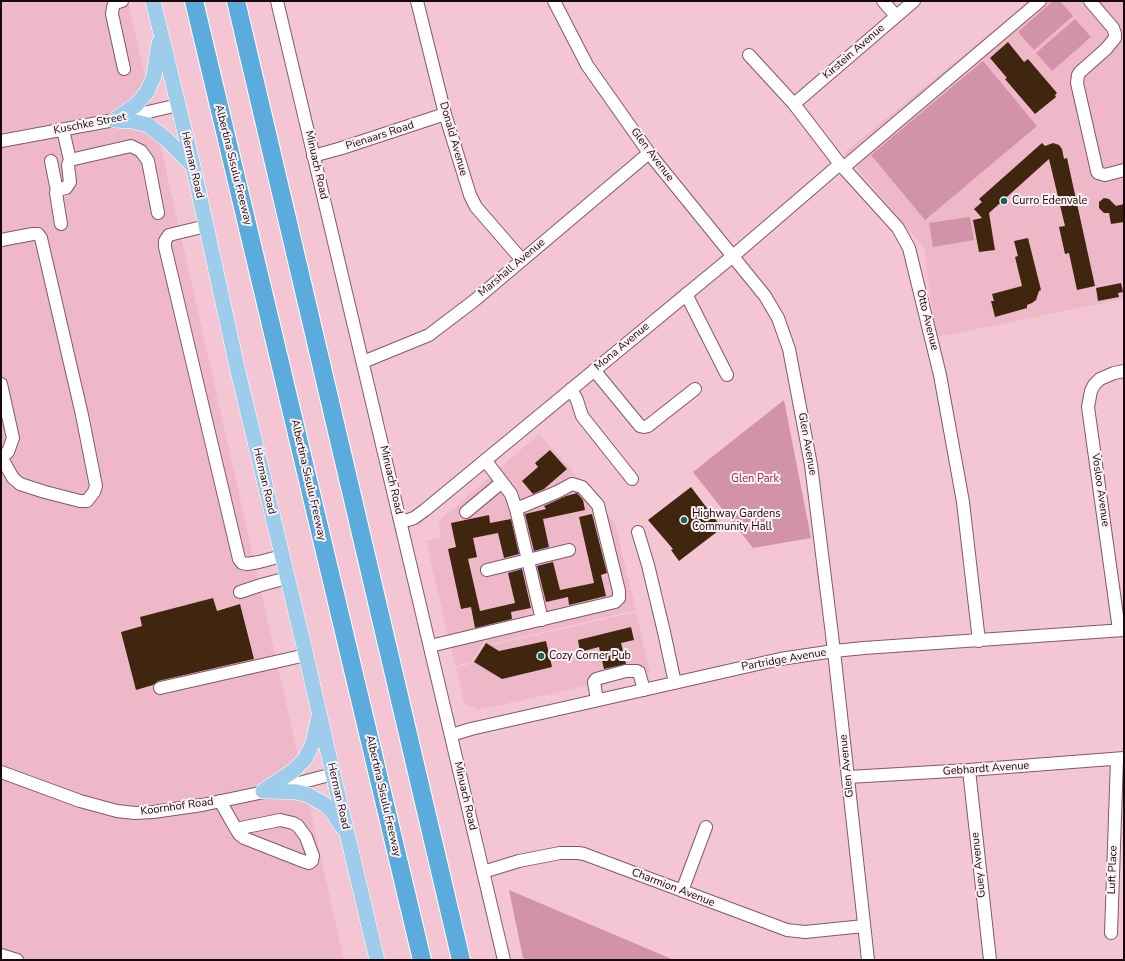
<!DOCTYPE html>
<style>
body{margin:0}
#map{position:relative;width:1125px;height:961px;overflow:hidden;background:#f4c6d4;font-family:"Nunito Sans",sans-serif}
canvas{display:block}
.frame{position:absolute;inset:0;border:2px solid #16080d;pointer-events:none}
</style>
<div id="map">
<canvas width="1125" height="961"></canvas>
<div class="frame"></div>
</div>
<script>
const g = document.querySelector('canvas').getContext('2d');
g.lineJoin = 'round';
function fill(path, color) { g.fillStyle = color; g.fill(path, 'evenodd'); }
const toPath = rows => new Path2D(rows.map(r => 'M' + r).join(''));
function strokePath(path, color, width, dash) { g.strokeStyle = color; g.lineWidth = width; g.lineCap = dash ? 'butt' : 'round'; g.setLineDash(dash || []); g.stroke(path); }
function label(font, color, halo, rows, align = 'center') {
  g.font = font + ' "Nunito Sans",sans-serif'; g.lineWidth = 4; g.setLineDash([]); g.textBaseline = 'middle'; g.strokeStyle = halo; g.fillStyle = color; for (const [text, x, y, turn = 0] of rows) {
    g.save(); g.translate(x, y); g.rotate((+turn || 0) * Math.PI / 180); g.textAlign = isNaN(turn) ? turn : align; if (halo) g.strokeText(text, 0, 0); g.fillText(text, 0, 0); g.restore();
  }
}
fill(toPath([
 [1,1,128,1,344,960,1,960],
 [1029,1,1124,1,1124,299,936,337,924,248,844,153],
 [539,434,570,468,615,524,636,610,491,644,493,645,636,612,650,672,478,710,464,703,456,668,470,664,487,641,485,640,471,662,455,666,426,541,441,538,439,521]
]), '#eeb8c9');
fill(toPath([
 [1053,1,1060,1,1073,16,1034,50,1018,32],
 [1075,19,1091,37,1052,71,1036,53],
 [983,61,1037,126,925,220,871,155],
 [970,217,974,240,933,247,929,223],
 [784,400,811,538,753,548,693,472],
 [509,890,674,960,527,960,523,958]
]), '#d292a7');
fill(toPath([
 [1008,42,1024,62,1028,59,1057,93,1055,95,1056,97,1035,114,1005,79,1007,78,990,58],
 [1042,143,1045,146,1053,143,1059,145,1062,149,1064,159,1067,158,1095,286,1077,290,1069,253,1065,254,1059,227,1065,226,1049,159,989,213,995,250,979,252,973,220,982,218,974,209,982,202,979,199],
 [1104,198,1109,199,1116,206,1124,204,1124,222,1111,224,1109,213,1104,213,1099,208,1099,202],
 [1028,238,1041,290,1039,291,1036,300,1032,303,1027,305,1027,308,995,317,991,301,994,301,992,294,1022,286,1015,257,1018,256,1014,241],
 [1121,283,1123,292,1118,293,1119,297,1098,301,1096,288],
 [550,450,567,469,544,489,533,494,522,481,538,467,535,463],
 [691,487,722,528,679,561,671,550,673,549,648,520],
 [577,493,583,500,585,510,543,519,549,547,534,551,525,514,546,509,544,506,566,496],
 [592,514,607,573,601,575,606,596,569,605,568,597,546,602,537,566,553,562,560,590,594,583,579,517],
 [489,515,490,523,511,519,519,554,504,558,498,533,473,538,477,557,468,559,480,611,515,603,508,573,522,569,531,608,511,612,512,619,475,628,471,607,461,609,448,549,456,547,451,523],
 [213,598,217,611,240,604,254,659,158,681,153,685,136,690,121,632,142,626,140,617],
 [631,627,634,640,621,643,626,664,604,669,599,647,580,652,578,640],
 [546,641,552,667,502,679,474,662,486,643,499,651]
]), '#40250f');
const minor = toPath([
 [122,1,115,3,113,7,112,14,124,69],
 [277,1,504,960],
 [417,1,445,114,470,195,476,207,522,260],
 [554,1,587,65,649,153,765,296,778,318,784,335,789,349,811,465,834,651,868,960],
 [883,1,896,16],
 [1090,1,1113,28,1115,34,1115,38,1106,49,1080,72,1078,75,1077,83,1097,171,1098,173,1105,175,1124,170],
 [749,55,794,104,840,164,898,228,909,248,940,375,963,502,979,641],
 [794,104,914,1],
 [1,141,114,120,178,105],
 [313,156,342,148,445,114],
 [70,160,131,146,141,151,148,161,158,213],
 [51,161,56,186,61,189,66,188,70,182,68,165,70,160,63,130],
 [843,168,1040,1],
 [57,187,56,193,61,224],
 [206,226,169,235,165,241,165,247,239,559,242,563,247,564,259,562,282,556],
 [1,240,33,234,38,234,41,238,82,415,95,481,96,486,94,492,87,501,80,501,45,492,20,484,13,478,1,457],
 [686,294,727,375],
 [363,362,429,335,475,300,649,153],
 [594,370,640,426,644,427,648,426,695,389],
 [1,384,13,438,8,452,1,457],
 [571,389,577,400,582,416,632,479],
 [485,460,511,494,516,509,542,620],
 [466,512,502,482],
 [400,520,408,520,414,518,425,510,733,256,840,164],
 [638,532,648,565,664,632,675,683],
 [487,570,569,550],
 [240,592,261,585,287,578],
 [1119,630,1088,407,1091,391,1094,385,1100,379,1114,373,1124,371],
 [430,646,615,602,619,598,619,591,598,505,582,487,572,484,557,492,516,509],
 [160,688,306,655],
 [597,700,594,682,596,679,626,671,637,671,639,672,644,690],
 [451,735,471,729,780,659,834,651,864,648,1124,630],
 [969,770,990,960],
 [1,772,80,801,117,811,135,813,153,812,202,805,269,791,333,774],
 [848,777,969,770,1124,758],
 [220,801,236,829,239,834,244,838,300,860,309,863,312,861,313,856,306,837,298,826,293,823,280,820,236,829],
 [483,872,519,861,560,853,578,853,584,854,787,930,805,932,864,926],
 [682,891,706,827],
 [1111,933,1117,759],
 [1,955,17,960]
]);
const major = toPath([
 [153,1,193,166,237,367,306,655,333,774,377,960],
 [114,120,136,105,147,92,154,76,159,43],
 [114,120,132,121,148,125,167,140,192,165],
 [263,791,293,771,305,759,313,743,318,720],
 [269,791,297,792,308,795,324,804,331,810,342,827]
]);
const highway = toPath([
 [194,1,422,960],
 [236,1,461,960]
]);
strokePath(minor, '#815966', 14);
strokePath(major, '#fff', 16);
strokePath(highway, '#fff', 20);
strokePath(minor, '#fff', 12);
strokePath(major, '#9dcdeb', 15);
strokePath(highway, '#5bacdd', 18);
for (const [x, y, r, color] of [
 [1004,201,4,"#1d6356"],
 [684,520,4,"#1d6356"],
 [541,656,4,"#1d6356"]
]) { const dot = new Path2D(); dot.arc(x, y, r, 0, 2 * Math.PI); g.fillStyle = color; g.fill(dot); strokePath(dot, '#fcf2f5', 1.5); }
label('11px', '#16080d', '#fcf2f5', [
 ["Kirstein Avenue",854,52,-41],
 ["Kuschke Street",90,124,-11],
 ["Pienaars Road",380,136,-18],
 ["Donald Avenue",453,139,74],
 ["Glen Avenue",652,155,53],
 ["Herman Road",192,165,77],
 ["Albertina Sisulu Freeway",233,165,76],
 ["Minuach Road",316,165,77],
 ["Marshall Avenue",512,268,-40],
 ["Otto Avenue",927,320,76],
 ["Mona Avenue",622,347,-40],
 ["Glen Avenue",807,444,80],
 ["Albertina Sisulu Freeway",308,480,77],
 ["Minuach Road",391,480,77],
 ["Herman Road",264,481,77],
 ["Vosloo Avenue",1100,490,82],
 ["Partridge Avenue",784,660,-10],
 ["Glen Avenue",847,766,-96],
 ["Gebhardt Avenue",986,769,-4],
 ["Herman Road",338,796,77],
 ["Albertina Sisulu Freeway",383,796,77],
 ["Minuach Road",465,796,77],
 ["Koornhof Road",177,807,-8],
 ["Guey Avenue",979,865,-96],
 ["Luft Place",1113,870,-88],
 ["Charmion Avenue",673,888,21]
]);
label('11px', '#16080d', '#fcf2f5', [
 ["Curro Edenvale",1012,201],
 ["Highway Gardens",692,514],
 ["Community Hall",692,527],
 ["Cozy Corner Pub",549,656]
], 'left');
label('11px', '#981e57', '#fcf2f5', [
 ["Glen Park",755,479]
]);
</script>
